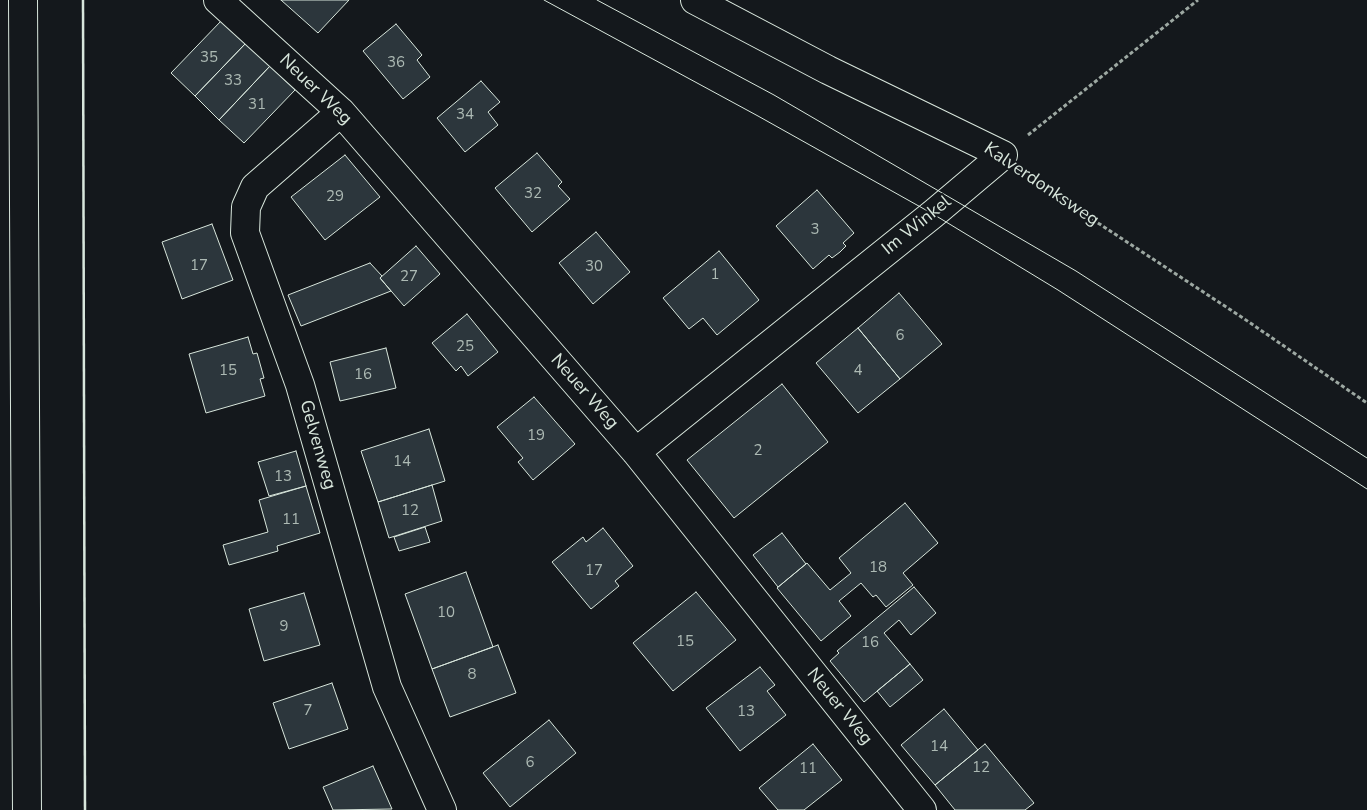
<!DOCTYPE html>
<style>
body{margin:0}
canvas{display:block;background:#14181c}
</style>
<canvas width="1367" height="810"></canvas>
<script>
const g = document.querySelector('canvas').getContext('2d');
g.lineJoin = 'round';
function fill(path, color) { g.fillStyle = color; g.fill(path, 'evenodd'); }
const toPath = rows => new Path2D(rows.map(r => 'M' + r).join(''));
function strokePath(path, color, width, dash) { g.strokeStyle = color; g.lineWidth = width; g.lineCap = dash ? 'butt' : 'round'; g.setLineDash(dash || []); g.stroke(path); }
function label(font, color, halo, rows, align = 'center') {
  g.font = font + ' "Nunito Sans",sans-serif'; g.lineWidth = 4; g.setLineDash([]); g.textBaseline = 'middle'; g.strokeStyle = halo; g.fillStyle = color; for (const [text, x, y, turn = 0] of rows) {
    g.save(); g.translate(x, y); g.rotate((+turn || 0) * Math.PI / 180); g.textAlign = isNaN(turn) ? turn : align; if (halo) g.strokeText(text, 0, 0); g.fillText(text, 0, 0); g.restore();
  }
}
const building = toPath([
 [281,0,349,0,318,33,281,0],
 [222,20,246,43,195,96,171,73,222,20],
 [396,24,422,55,417,60,430,77,403,99,363,51,396,24],
 [246,43,270,66,219,120,195,96,246,43],
 [270,66,295,90,244,143,219,120,270,66],
 [481,81,500,102,488,112,498,125,465,152,437,118,481,81],
 [537,153,562,182,558,186,570,199,532,232,495,188,537,153],
 [345,155,380,197,325,240,291,197,345,155],
 [817,190,854,233,843,243,846,246,840,252,832,258,829,255,813,269,776,226,817,190],
 [212,224,233,280,182,299,162,242,212,224],
 [596,232,630,272,593,304,559,263,596,232],
 [416,246,440,274,404,306,380,278,416,246],
 [719,251,759,300,717,335,703,318,689,329,663,298,719,251],
 [370,263,382,276,380,278,391,291,301,326,288,295,370,263],
 [899,293,942,344,900,379,858,328,899,293],
 [467,314,498,352,468,376,461,366,456,371,432,343,467,314],
 [858,328,900,379,858,413,816,363,858,328],
 [248,337,253,354,257,353,264,378,260,379,265,396,206,413,189,354,248,337],
 [386,348,396,388,340,401,330,362,386,348],
 [782,384,828,442,734,518,687,460,782,384],
 [534,397,575,444,533,480,518,462,523,458,497,427,534,397],
 [429,429,445,481,378,502,361,451,429,429],
 [296,451,306,486,269,496,258,462,296,451],
 [432,485,442,521,389,538,378,502,432,485],
 [306,486,320,533,277,546,278,551,229,565,223,545,268,532,259,500,306,486],
 [905,503,938,543,903,573,913,585,886,607,876,595,873,597,861,583,839,601,851,616,821,641,777,588,807,563,830,590,851,573,839,558,905,503],
 [425,527,430,542,399,551,394,537,425,527],
 [603,528,633,566,615,581,619,586,591,609,552,562,583,537,586,542,603,528],
 [782,533,806,564,778,587,753,555,782,533],
 [466,572,493,647,432,669,405,594,466,572],
 [914,587,936,613,911,635,899,620,884,633,910,664,864,702,830,661,839,653,837,651,914,587],
 [696,592,736,640,673,691,633,643,696,592],
 [304,593,320,645,264,661,249,609,304,593],
 [498,645,516,693,450,717,432,669,498,645],
 [910,664,923,680,890,707,877,691,910,664],
 [760,667,775,685,767,691,786,715,740,751,706,708,760,667],
 [332,683,348,729,289,749,273,703,332,683],
 [944,709,978,750,935,785,901,745,944,709],
 [549,720,576,753,510,807,483,773,549,720],
 [813,744,842,780,804,810,778,810,759,788,813,744],
 [985,744,1034,803,1025,810,955,810,935,785,985,744],
 [373,766,392,809,333,810,323,787,373,766]
]);
fill(building, '#2c363c');
strokePath(building, '#d8e6dc', 1);
const street = toPath([
 [218,0,341,112,636,452,922,810],
 [341,112,255,187,246,207,245,233,300,385,387,687,442,810],
 [636,452,933,214,1003,155,828,70,695,0]
]);
const highway = toPath([
 [23,0,27,810]
]);
strokePath(street, '#d8e6dc', 30);
strokePath(highway, '#d8e6dc', 30);
strokePath(toPath([
 [1028,135,1198,0],
 [1029,174,1069,204,1243,318,1367,403]
]), '#9da8a2', 3, [4, 2.5]);
strokePath(street, '#14181c', 28);
strokePath(highway, '#14181c', 28);
strokePath(toPath([
 [544,0,758,116,933,214,1058,290,1367,489],
 [597,0,774,95,1076,271,1367,458]
]), '#d8e6dc', 1);
strokePath(toPath([
 [83,0,85,810]
]), '#d8e6dc', 2.5);
label('15px', '#adbab4', null, [
 ["35",209,58],
 ["36",396,63],
 ["33",233,81],
 ["31",257,105],
 ["34",465,115],
 ["32",533,194],
 ["29",335,197],
 ["3",815,230],
 ["17",199,266],
 ["30",594,267],
 ["1",715,275],
 ["27",409,277],
 ["6",900,336],
 ["25",465,347],
 ["15",228,371],
 ["4",858,371],
 ["16",363,375],
 ["19",536,436],
 ["2",758,451],
 ["14",402,462],
 ["13",283,477],
 ["12",410,511],
 ["11",291,520],
 ["18",878,568],
 ["17",594,571],
 ["10",446,613],
 ["9",284,627],
 ["15",685,642],
 ["16",870,643],
 ["8",472,675],
 ["7",308,711],
 ["13",746,712],
 ["14",939,747],
 ["6",530,763],
 ["12",981,768],
 ["11",808,769]
]);
label('18px', '#d8e6dc', '#14181c', [
 ["Neuer Weg",315,90,44],
 ["Kalverdonksweg",1041,185,34],
 ["Im Winkel",917,226,-39],
 ["Neuer Weg",584,392,49],
 ["Gelvenweg",317,445,74],
 ["Neuer Weg",839,707,51]
]);
</script>
